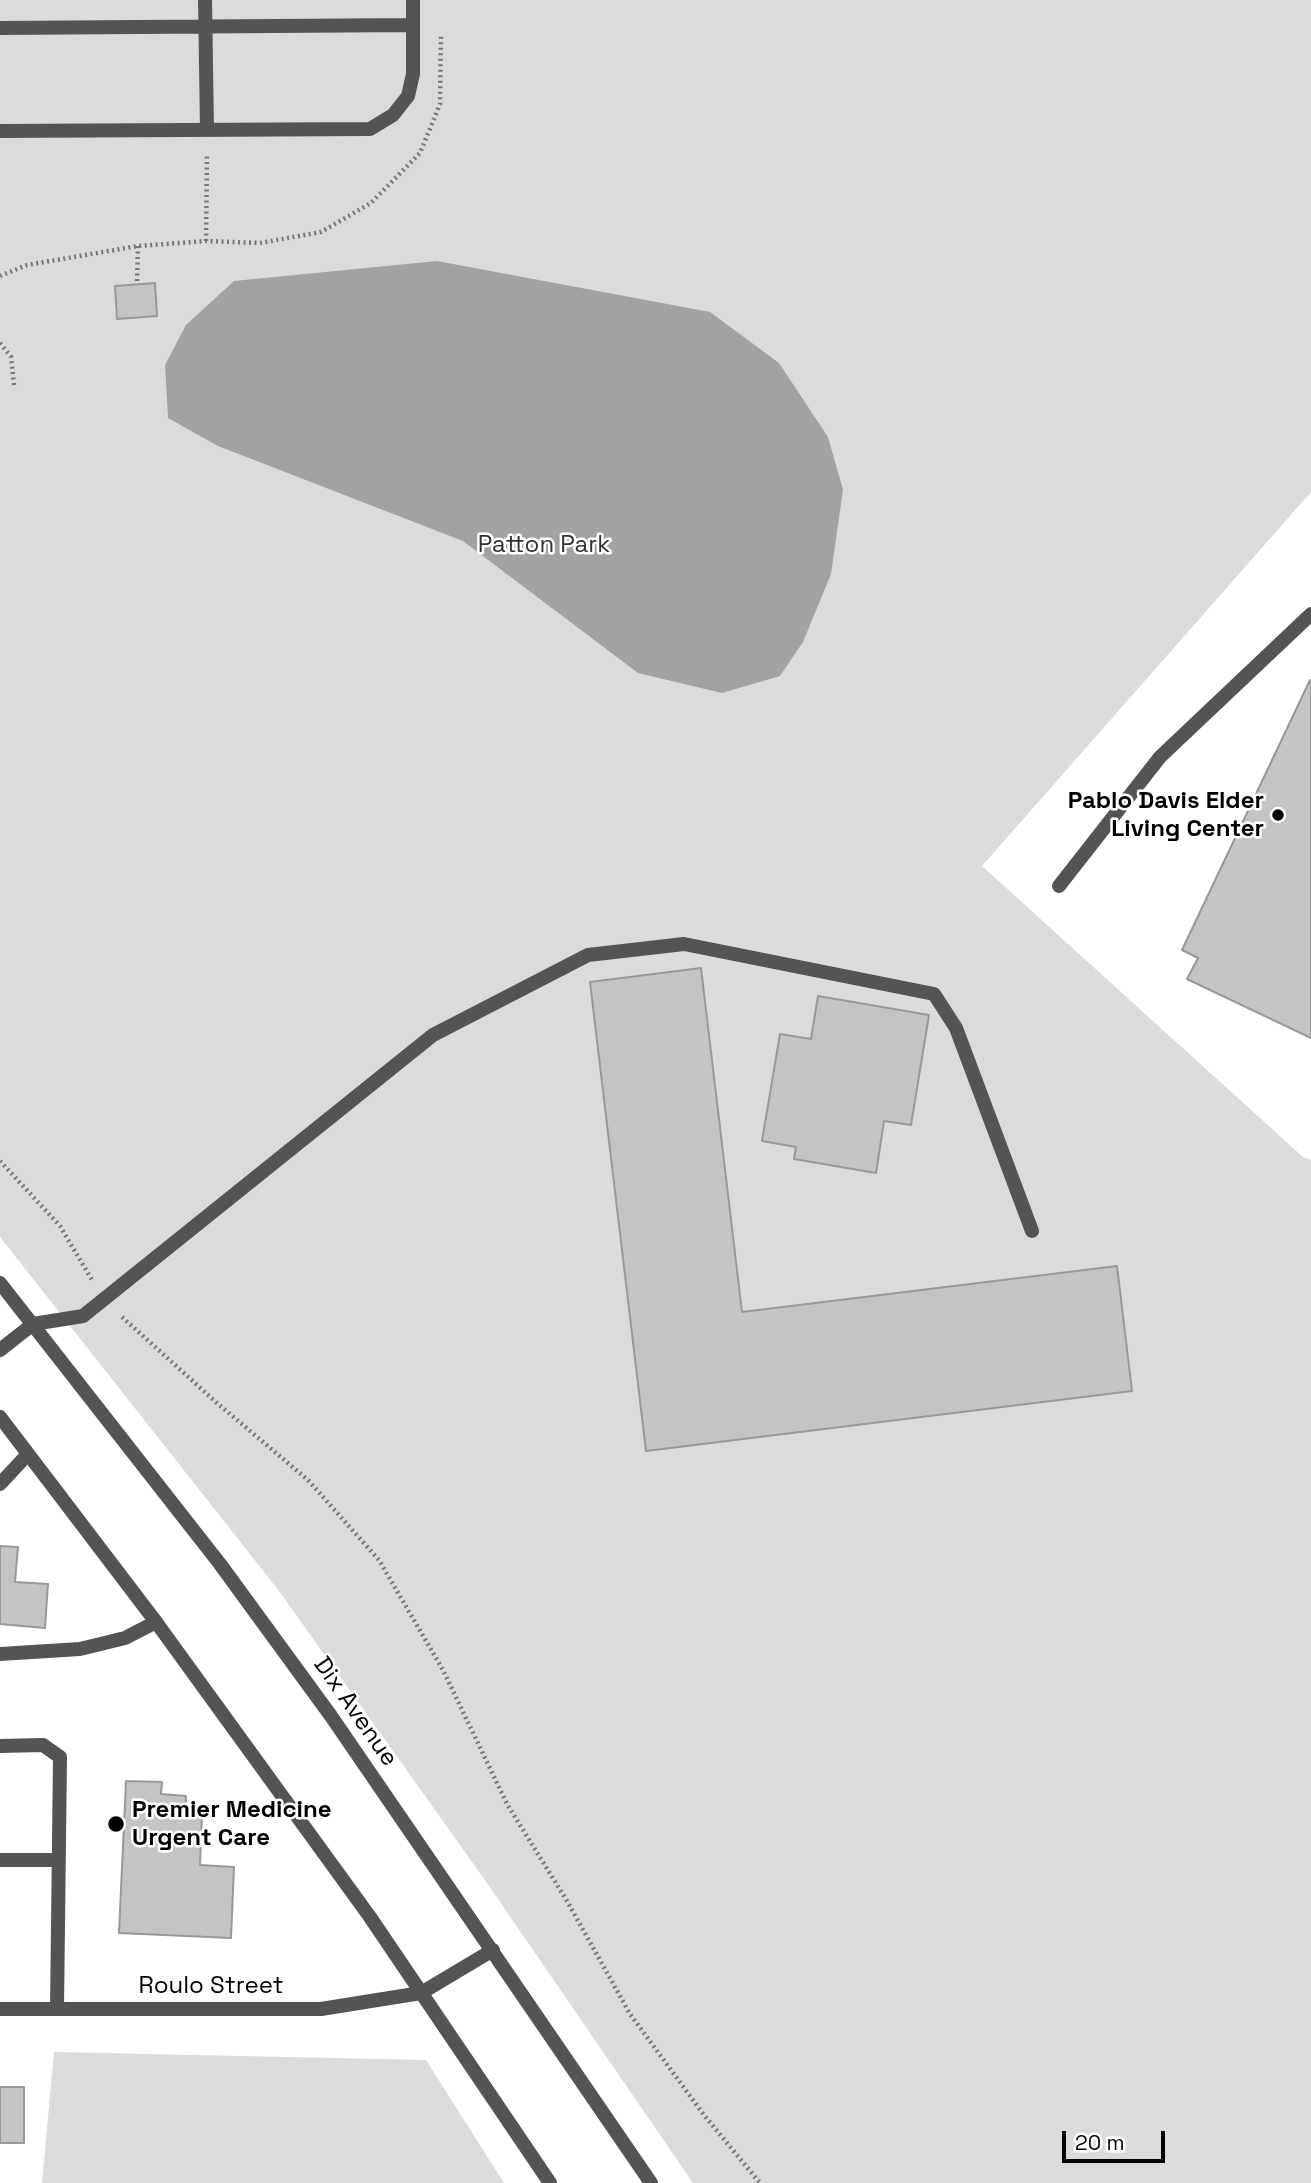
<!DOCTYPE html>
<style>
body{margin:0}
#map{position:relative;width:1311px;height:2183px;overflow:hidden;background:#fff;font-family:"Space Grotesk",sans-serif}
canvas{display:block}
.scale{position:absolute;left:1062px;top:2131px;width:103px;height:32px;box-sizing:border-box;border:4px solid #000;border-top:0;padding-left:9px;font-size:21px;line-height:24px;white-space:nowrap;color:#000;-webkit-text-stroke:5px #fff;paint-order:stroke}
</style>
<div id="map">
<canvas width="1311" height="2183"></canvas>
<div class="scale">20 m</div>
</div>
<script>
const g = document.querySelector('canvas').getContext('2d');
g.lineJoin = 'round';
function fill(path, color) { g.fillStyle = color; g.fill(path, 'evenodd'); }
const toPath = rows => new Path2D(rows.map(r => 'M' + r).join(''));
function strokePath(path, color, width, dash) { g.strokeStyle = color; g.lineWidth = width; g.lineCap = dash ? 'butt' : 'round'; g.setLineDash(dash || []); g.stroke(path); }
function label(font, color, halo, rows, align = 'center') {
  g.font = font + ' "Space Grotesk",sans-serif'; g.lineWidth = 5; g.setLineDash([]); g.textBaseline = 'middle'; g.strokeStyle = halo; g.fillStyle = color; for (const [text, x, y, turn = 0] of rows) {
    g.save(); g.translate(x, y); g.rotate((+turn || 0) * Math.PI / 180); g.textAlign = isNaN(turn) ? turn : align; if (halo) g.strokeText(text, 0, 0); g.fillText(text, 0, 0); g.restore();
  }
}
fill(toPath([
 [0,0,1311,0,1311,492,982,866,1303,1157,1311,1160,1311,2183,693,2183,487,1883,279,1591,0,1237],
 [54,2052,426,2060,504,2183,42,2183]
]), '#dbdbdb');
fill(toPath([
 [437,261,710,312,779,363,828,437,843,490,831,574,803,642,780,676,722,693,638,673,463,541,218,446,168,418,165,365,186,325,234,281]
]), '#a2a2a2');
const building = toPath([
 [155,283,157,316,117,319,115,286,155,283],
 [1310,680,1311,681,1311,1038,1187,979,1198,958,1182,950,1310,680],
 [701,968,742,1312,1117,1266,1132,1391,646,1451,590,982,701,968],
 [818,996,929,1015,911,1125,884,1121,876,1173,794,1159,796,1147,762,1141,780,1034,811,1039,818,996],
 [0,1546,18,1547,15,1582,48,1584,45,1628,0,1624,0,1546],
 [126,1781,162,1782,161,1794,186,1796,185,1816,202,1817,200,1865,234,1867,231,1938,119,1933,126,1781],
 [0,2087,24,2087,24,2143,0,2143,0,2087]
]);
fill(building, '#c4c4c4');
strokePath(building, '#989898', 2);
strokePath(toPath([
 [206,241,207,154],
 [0,276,27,265,138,246,206,241,260,243,321,232,371,203,420,153,440,104,441,34],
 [137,281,138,246],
 [0,343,11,357,14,385],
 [0,1161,60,1226,92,1280],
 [122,1317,217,1403,308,1480,379,1560,443,1670,507,1804,567,1901,630,2014,704,2115,760,2183]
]), '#767676', 4.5, [2, 3.5]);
strokePath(toPath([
 [205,0,207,130],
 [0,28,413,25],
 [0,131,370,129,393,115,408,96,413,74,413,0],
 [1059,886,1160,757,1311,614],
 [33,1324,83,1316,433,1035,588,955,684,944,934,994,956,1028,1032,1231],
 [0,1484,28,1454],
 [0,1654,80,1649,125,1638,156,1622],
 [0,1746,43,1745,60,1757,57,2009],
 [0,1860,58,1860]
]), '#545454', 14);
strokePath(toPath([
 [0,1350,33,1324],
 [0,2009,321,2009,421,1993,493,1950]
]), '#545454', 14);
strokePath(toPath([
 [0,1283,220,1564,331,1716,651,2183],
 [0,1417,156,1622,370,1917,550,2183]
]), '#545454', 14);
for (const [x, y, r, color] of [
 [1278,815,7,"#000"],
 [116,1824,9,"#000"]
]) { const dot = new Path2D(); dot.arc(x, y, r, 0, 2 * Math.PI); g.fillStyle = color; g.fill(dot); strokePath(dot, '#fff', 2.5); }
label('24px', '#323232', '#fff', [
 ["Patton Park",544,545]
]);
label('bold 24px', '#000', '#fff', [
 ["Pablo Davis Elder",1264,801],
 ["Living Center",1264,829],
 ["Premier Medicine",132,1810,"left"],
 ["Urgent Care",132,1838,"left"]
], 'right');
label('24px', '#000', '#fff', [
 ["Dix Avenue",355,1712,55],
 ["Roulo Street",211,1986]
]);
</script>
